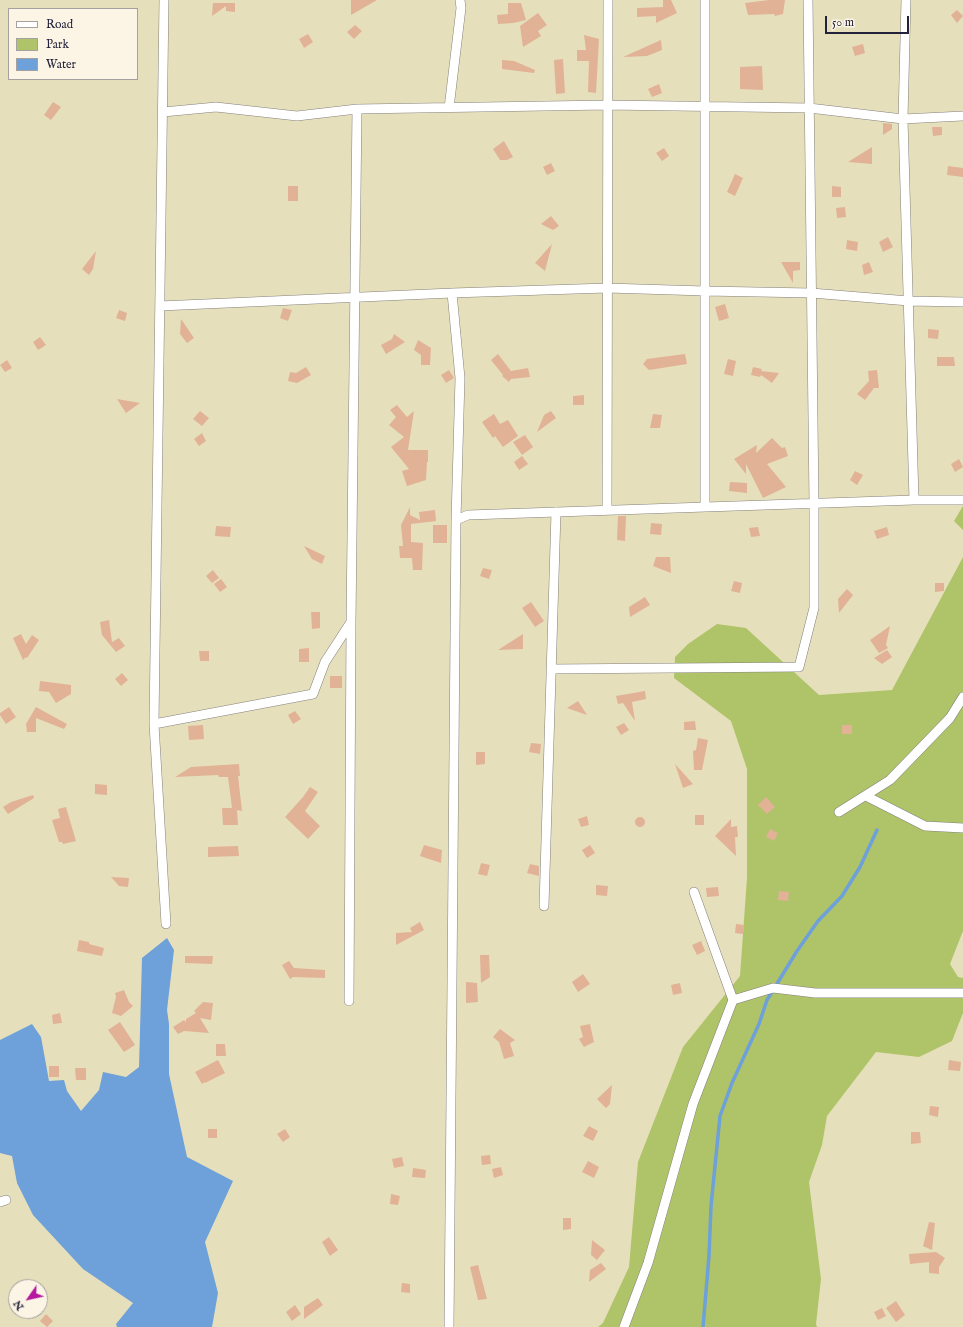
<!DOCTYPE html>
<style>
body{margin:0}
#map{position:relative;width:963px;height:1327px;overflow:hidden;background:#e6dfbb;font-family:"IM FELL English",serif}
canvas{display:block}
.legend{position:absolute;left:8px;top:8px;width:130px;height:72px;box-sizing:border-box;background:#fcf5e5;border:1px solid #a5a1a1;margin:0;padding:5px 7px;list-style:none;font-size:12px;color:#22223b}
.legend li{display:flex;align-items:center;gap:8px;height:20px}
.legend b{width:20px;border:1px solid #a5a1a1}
.north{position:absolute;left:8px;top:1279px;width:40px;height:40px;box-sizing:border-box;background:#fcf5e5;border:1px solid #a5a1a1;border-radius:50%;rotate:236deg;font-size:11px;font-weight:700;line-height:16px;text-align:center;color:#22223b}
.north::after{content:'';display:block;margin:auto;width:14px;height:18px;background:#b5179e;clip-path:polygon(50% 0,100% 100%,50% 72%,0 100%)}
.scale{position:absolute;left:825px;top:16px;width:84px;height:18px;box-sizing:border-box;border:2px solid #22223b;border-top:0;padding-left:5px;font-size:12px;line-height:14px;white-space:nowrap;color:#22223b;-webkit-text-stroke:3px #fcf5e5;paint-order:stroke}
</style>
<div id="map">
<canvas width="963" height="1327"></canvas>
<ul class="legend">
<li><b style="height:5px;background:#fff"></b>Road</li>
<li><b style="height:11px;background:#afc469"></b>Park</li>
<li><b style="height:11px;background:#6ea0d9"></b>Water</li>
</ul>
<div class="north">N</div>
<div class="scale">50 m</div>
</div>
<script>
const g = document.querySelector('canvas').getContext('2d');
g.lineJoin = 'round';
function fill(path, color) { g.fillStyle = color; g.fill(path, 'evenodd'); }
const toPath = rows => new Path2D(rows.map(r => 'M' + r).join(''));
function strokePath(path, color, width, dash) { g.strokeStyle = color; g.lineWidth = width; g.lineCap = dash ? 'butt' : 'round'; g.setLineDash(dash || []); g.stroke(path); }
fill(toPath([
 [963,506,963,530,954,521],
 [963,557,963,931,950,964,958,977,963,978,963,1013,952,1041,919,1057,876,1052,827,1116,822,1145,809,1182,821,1279,816,1324,817,1327,598,1327,603,1323,629,1267,638,1162,683,1047,740,976,747,878,747,769,731,721,674,678,675,657,688,644,717,624,746,628,819,695,892,690]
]), '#afc469');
fill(toPath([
 [167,938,174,950,167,1010,169,1024,169,1074,187,1157,233,1181,205,1242,218,1293,212,1327,117,1327,116,1324,133,1303,83,1269,33,1215,17,1183,12,1156,0,1153,0,1040,32,1024,41,1037,49,1081,64,1080,67,1091,81,1111,99,1090,103,1072,126,1077,139,1067,142,958]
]), '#6ea0d9');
strokePath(toPath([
 [703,1327,709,1256,711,1206,720,1116,732,1083,759,1024,767,1000,797,951,818,921,842,896,860,867,877,830]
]), '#6ea0d9', 3.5);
fill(toPath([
 [351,0,377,0,351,15],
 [663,0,671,0,677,13,656,23,656,16,637,17,637,8,663,7],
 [769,0,785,0,783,14,775,16,774,14,748,15,745,3],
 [213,3,235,3,235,12,226,11,226,6,212,16],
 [508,3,521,3,526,20,513,23,498,24,497,15,508,14],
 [957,10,963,16,957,23,951,15],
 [538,13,547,25,538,31,541,36,523,47,520,26],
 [355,25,362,31,354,39,347,32],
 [308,34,313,42,304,48,299,39],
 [584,35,599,39,596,93,588,92,589,61,577,61,577,50,586,50],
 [661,40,662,50,647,56,623,57],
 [863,44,865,53,855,56,852,47],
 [563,59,565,93,556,94,554,60],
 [502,60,514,61,535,70,534,73,502,69],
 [762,66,763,90,740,89,740,67],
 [659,84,662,93,652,97,648,89],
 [53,102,61,107,51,120,44,115],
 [883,123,892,124,892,129,883,135],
 [932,127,942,127,942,135,933,136],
 [504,141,513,157,507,160,500,160,493,149],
 [872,147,872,164,848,162],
 [664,148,669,156,662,161,656,153],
 [551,163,555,171,547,175,543,167],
 [948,166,963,168,963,177,947,175],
 [735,174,743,178,735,196,727,192],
 [288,186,298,186,298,201,288,201],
 [832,186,841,187,841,197,832,197],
 [845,207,846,217,837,218,836,208],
 [551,216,559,226,553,230,541,224],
 [888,237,893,247,883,252,879,242],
 [847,240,858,242,857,251,846,249],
 [552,244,545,271,535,263],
 [96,251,93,269,89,275,82,269],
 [781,262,800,262,800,270,793,271,793,283],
 [869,262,873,272,864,275,862,265],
 [725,304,729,318,719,321,715,307],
 [283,308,292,310,288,321,280,318],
 [119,310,127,313,125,321,116,318],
 [181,319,194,338,187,343,180,334],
 [928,329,939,330,938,339,928,338],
 [394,334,405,342,386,354,381,345,392,339],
 [40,337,46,345,38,350,33,342],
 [418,340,431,348,430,365,421,365,421,355,414,350],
 [498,354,511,371,528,368,530,377,511,379,509,382,502,376,503,375,491,360],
 [685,354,687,364,649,370,643,364,647,359],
 [937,357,954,357,955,366,937,366],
 [728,359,736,361,733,376,724,374],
 [7,360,12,368,5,372,0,365],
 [306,367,311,375,297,383,288,381,290,372,296,373],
 [753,367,762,369,761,371,779,373,772,383,761,375,760,377,751,375],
 [449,370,454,378,446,383,441,375],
 [877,370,879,388,874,388,865,400,857,394,869,381,868,371],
 [584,395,584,405,573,405,573,396],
 [117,399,140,403,126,413],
 [397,405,407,417,414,411,408,450,428,450,428,462,427,462,426,480,407,486,402,471,409,469,391,447,404,437,389,425,396,417,390,410],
 [200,411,209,418,202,426,193,419],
 [551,411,556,418,537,432,544,415],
 [494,414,500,424,508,420,518,436,503,447,495,436,493,438,482,422],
 [653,414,662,415,660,428,650,428],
 [202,433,206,441,199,446,194,439],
 [525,435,533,447,522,455,513,442],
 [772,438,782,448,785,447,788,456,767,464,786,487,763,498,746,464,746,474,734,459,757,445,756,453],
 [522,456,528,464,519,470,514,462],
 [959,459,963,467,955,472,951,464],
 [855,471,863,475,857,485,850,480],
 [730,482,747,483,747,493,729,491],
 [410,507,410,515,420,520,419,512,435,510,436,521,411,524,411,542,423,543,422,570,413,570,412,558,400,558,399,546,403,546,401,525],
 [618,516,626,516,625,541,617,540],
 [651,523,662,524,661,535,650,534],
 [433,525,447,525,447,543,433,543],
 [216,526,231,527,230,537,215,536],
 [758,527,760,536,751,537,749,528],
 [887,527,889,535,877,539,874,531],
 [304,546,325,556,322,564,312,559],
 [656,557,670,557,671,573,653,566],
 [483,568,492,570,489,579,480,576],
 [213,570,219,578,212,583,206,576],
 [221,579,227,587,220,592,214,584],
 [734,581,742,583,740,593,731,591],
 [935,583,944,583,944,591,935,592],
 [847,589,853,595,839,613,838,599],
 [645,597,650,605,630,617,629,607],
 [531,602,544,621,535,627,522,608],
 [311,612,320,612,320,628,312,629],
 [109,620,112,642,119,638,125,646,116,652,102,635,100,622],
 [890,626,886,645,888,648,879,653,870,640],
 [21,634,26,644,32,635,39,640,27,658,26,657,23,660,13,638],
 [523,634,523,649,498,650],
 [309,648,309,662,299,662,299,649],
 [887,650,892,657,882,664,874,658],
 [199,651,209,651,209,661,200,661],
 [122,673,128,680,121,686,115,679],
 [330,676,342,676,342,688,330,688],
 [40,681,71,685,71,694,56,703,49,692,39,691],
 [645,691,646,699,632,702,635,721,623,703,618,704,616,696],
 [578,701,587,715,567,708],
 [9,707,16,717,6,724,0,715,0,713],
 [36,707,67,724,64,729,36,718,36,732,27,732,26,724],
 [295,711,301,719,293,724,288,715],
 [695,721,696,730,684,730,684,722],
 [624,723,629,730,621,735,616,727],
 [203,725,204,739,189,740,188,726],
 [842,725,852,725,852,734,842,734],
 [698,738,708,740,702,770,694,770,693,751,696,750],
 [531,743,541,744,540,754,529,752],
 [476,752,485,752,485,764,476,765],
 [239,764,240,776,238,776,242,811,237,810,238,825,223,825,222,808,232,808,228,777,219,777,218,775,175,777,191,767],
 [675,764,693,784,683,788],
 [95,784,107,785,107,795,95,794],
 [310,787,318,792,305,811,320,826,308,839,285,817,303,797],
 [33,795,34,798,8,814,3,807,11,802],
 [766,797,775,807,767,814,758,805],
 [66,807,76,841,63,844,62,842,59,842,52,820,60,818,58,809],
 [695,815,704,815,704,825,695,825],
 [587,816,589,825,581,827,578,819],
 '635 822a5 5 0 1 1 10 0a5 5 0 1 1-10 0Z',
 [731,819,731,827,737,826,738,837,735,837,736,856,715,836],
 [770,829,778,833,774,841,766,837],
 [424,845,442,850,441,863,420,856],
 [590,845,595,853,587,858,582,850],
 [238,846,239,856,208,857,208,847],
 [481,863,490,865,487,876,478,874],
 [530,864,539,866,539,876,527,873],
 [111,877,129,878,128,887,119,886],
 [596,885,608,886,607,896,596,895],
 [718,887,719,896,707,897,706,888],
 [779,891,789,892,788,901,778,900],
 [420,922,424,930,396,945,396,933,412,932,410,928],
 [736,924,744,925,743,934,735,933],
 [79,940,89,942,89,944,104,948,102,956,77,951],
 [701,941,705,951,697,955,692,945],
 [480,955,489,955,490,977,481,983],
 [185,956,213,956,212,964,185,963],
 [289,961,294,968,325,970,325,978,293,977,290,979,282,965],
 [583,974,590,984,578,992,572,982],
 [466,982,477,983,478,1002,466,1003],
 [680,983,682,993,673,995,671,985],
 [124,990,129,1002,133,1006,121,1016,112,1013,116,997,115,993],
 [203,1002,213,1003,211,1020,200,1018,209,1033,184,1031,178,1034,173,1027,184,1020,186,1022,186,1019,196,1013,194,1011],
 [60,1013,62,1023,53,1024,52,1015],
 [120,1022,135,1045,124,1052,108,1030],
 [590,1024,594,1042,584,1047,579,1039,583,1037,580,1026],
 [500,1029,515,1040,510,1043,514,1056,504,1059,499,1042,493,1037],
 [216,1044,225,1044,226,1056,216,1056],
 [218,1060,225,1073,205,1083,205,1082,202,1084,195,1072],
 [949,1060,961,1062,960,1071,948,1070],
 [49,1066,59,1066,59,1077,49,1077],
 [75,1068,86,1068,86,1080,76,1080],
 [612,1085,610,1104,606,1108,597,1099],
 [930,1106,939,1107,938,1117,929,1115],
 [589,1126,598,1131,593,1141,583,1136],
 [208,1129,217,1129,217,1138,208,1138],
 [285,1129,290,1137,283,1142,277,1134],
 [911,1132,920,1132,921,1143,911,1144],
 [490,1155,491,1164,482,1165,481,1156],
 [402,1157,404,1166,394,1168,392,1159],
 [588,1161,599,1167,594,1178,582,1172],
 [501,1167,503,1175,494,1178,492,1169],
 [413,1168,426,1170,425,1178,412,1177],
 [391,1194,400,1196,398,1205,390,1204],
 [563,1218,571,1218,571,1229,563,1230],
 [929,1222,935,1223,932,1250,923,1246],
 [329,1237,338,1250,330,1256,322,1242],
 [592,1240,605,1250,597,1260,591,1255],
 [936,1252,945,1258,939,1267,939,1274,929,1273,929,1262,910,1264,909,1254],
 [601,1263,606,1269,589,1282,590,1270],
 [478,1265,487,1299,478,1300,470,1267],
 [402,1283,410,1284,410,1293,401,1292],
 [318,1298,323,1305,304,1319,304,1307],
 [896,1301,905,1315,896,1322,886,1308],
 [295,1305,301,1314,292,1321,286,1312],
 [882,1308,886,1316,878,1320,874,1312],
 [46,1314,53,1321,47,1327,40,1321]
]), '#e1b296');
const street = toPath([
 [164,0,154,724,166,924],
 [449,108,461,8,460,0],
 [163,112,216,107,297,116,357,109,608,105,809,108,903,119,963,116],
 [160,306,452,293,607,288,705,291,811,293,909,301,963,302],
 [914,500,963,500],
 [705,507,705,0],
 [607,510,608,0],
 [456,520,468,515,914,500,903,119,906,0],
 [551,669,799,667,814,608,814,504,808,0],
 [154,724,313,694,325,662,351,622],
 [866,796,925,826,963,828],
 [839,812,890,780,950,718,963,697],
 [544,906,556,512],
 [733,1000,773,988,815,993,963,993],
 [349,1001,351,622,357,109],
 [0,1202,6,1200],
 [449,1327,456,520,460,378,452,293],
 [624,1327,648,1263,693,1104,733,1000,694,892]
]);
strokePath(street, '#84807b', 10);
strokePath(street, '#fff', 9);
</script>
